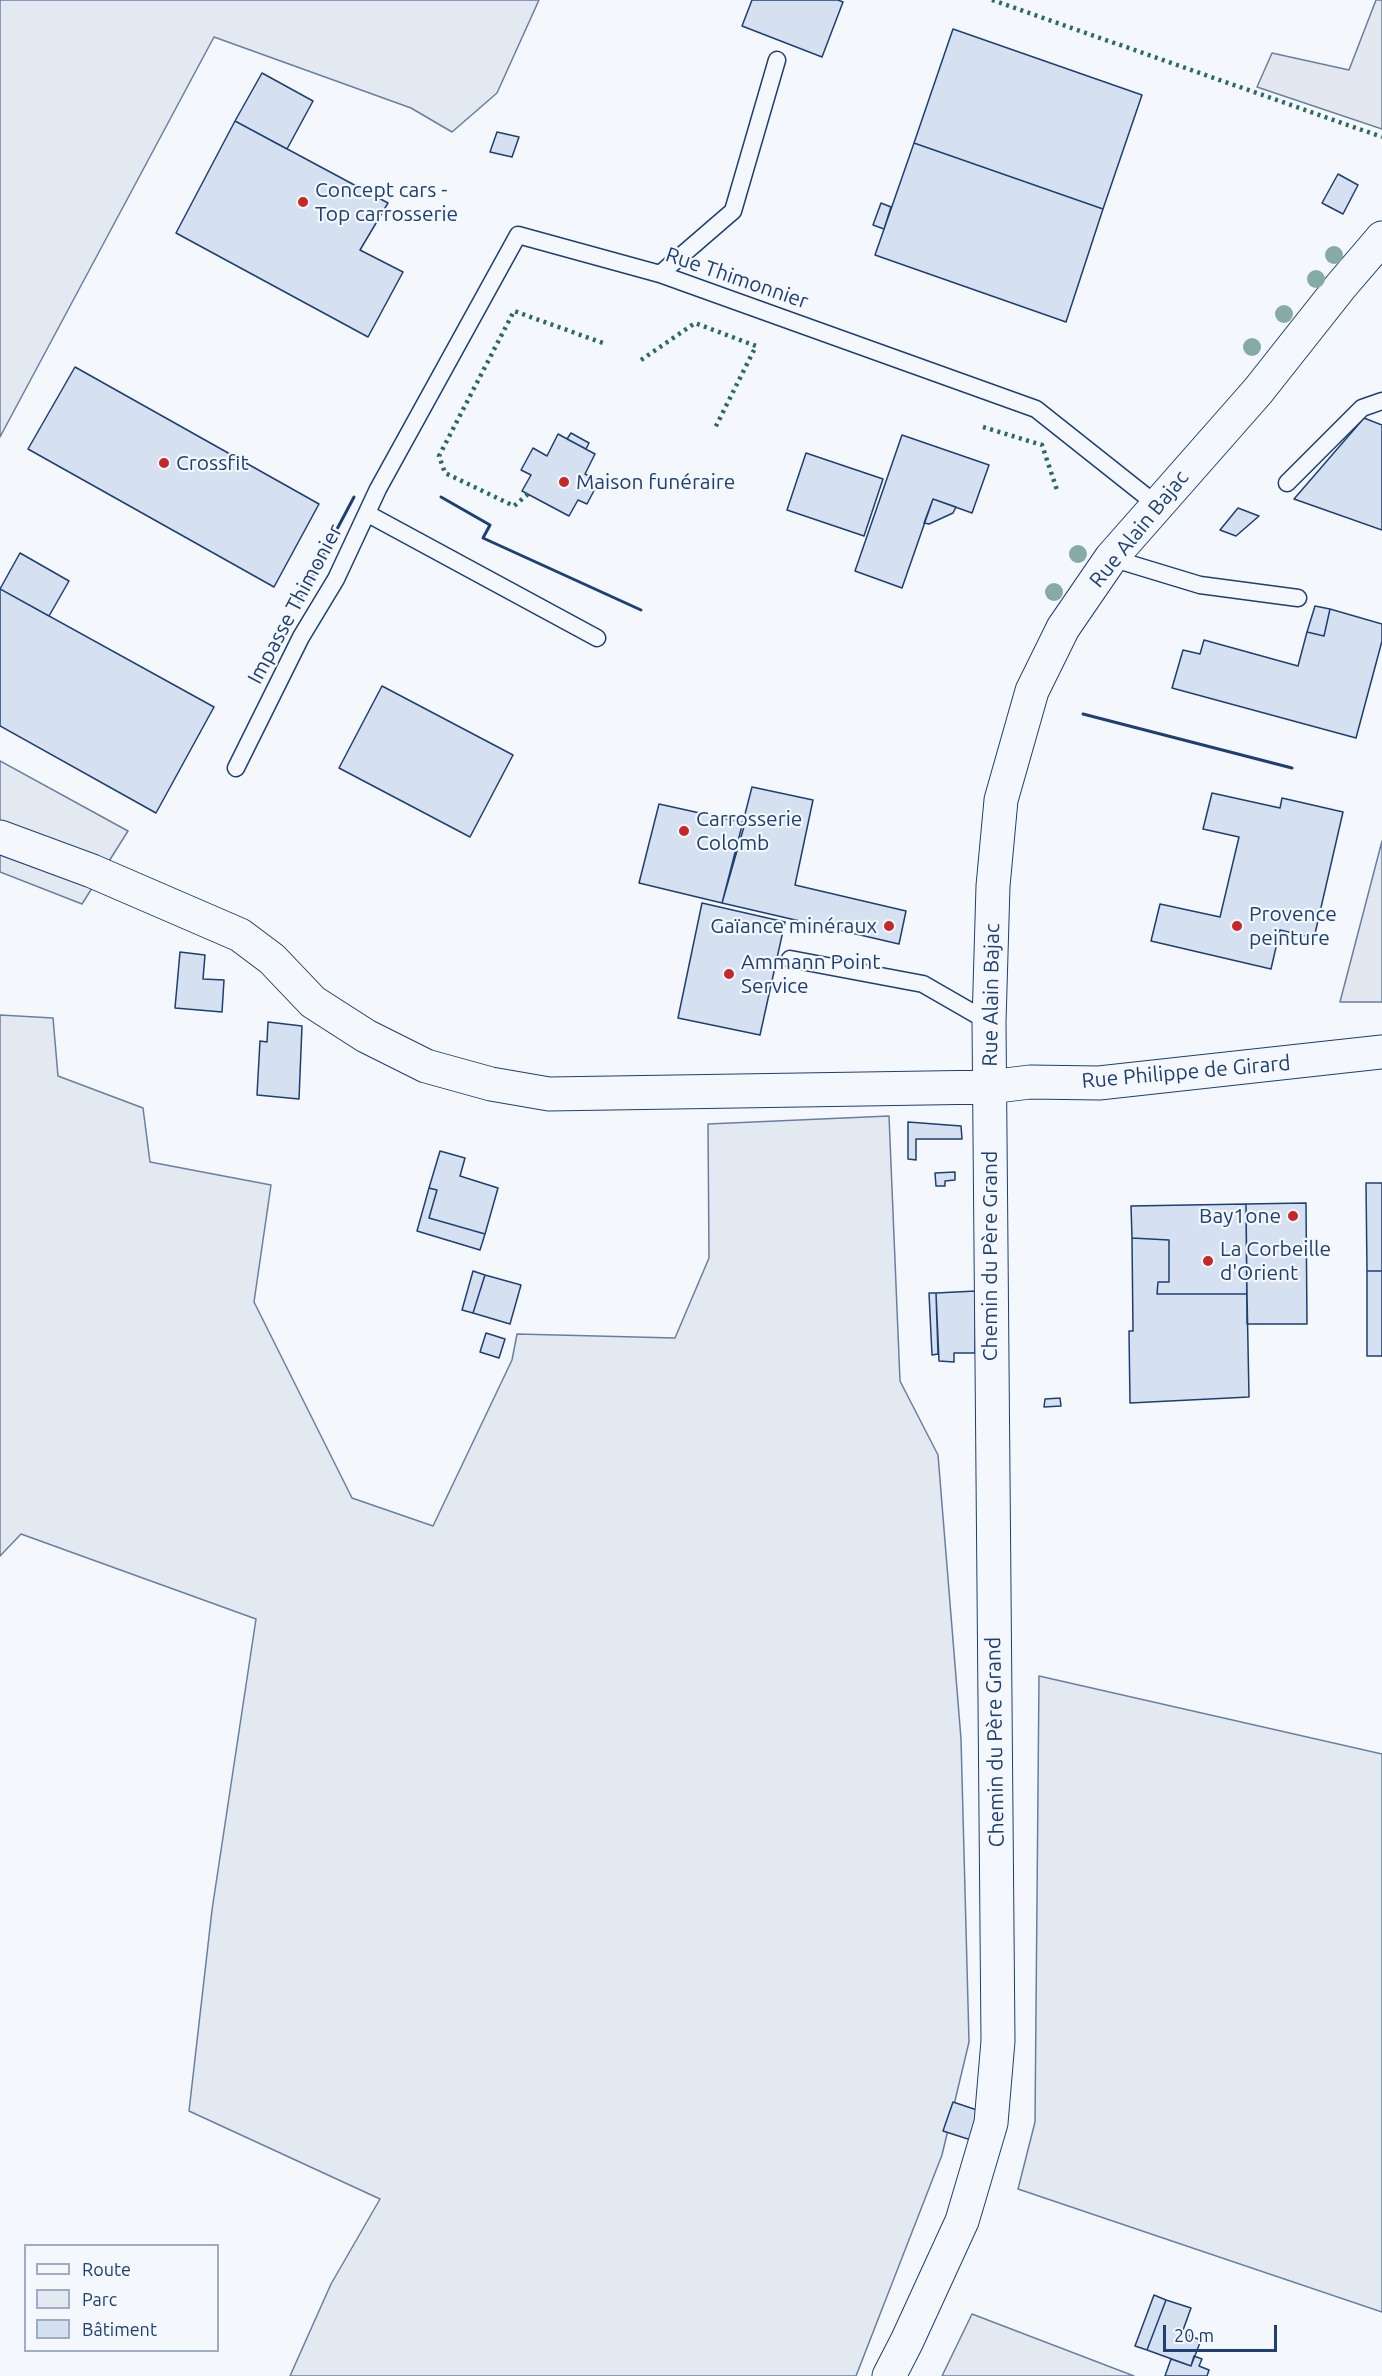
<!DOCTYPE html>
<meta charset="utf-8">
<style>
body{margin:0}
#map{position:relative;width:1382px;height:2376px;overflow:hidden;background:#f4f7fb;font-family:Ubuntu,sans-serif}
canvas{display:block}
.legend{position:absolute;left:24px;top:2244px;width:195px;height:108px;box-sizing:border-box;background:#f4f7fb;border:2px solid #9eadc5;margin:0;padding:8px 10px;list-style:none;font-size:18px;color:#1d3f73}
.legend li{display:flex;align-items:center;gap:12px;height:30px}
.legend b{width:30px;border:2px solid #9eadc5}
.scale{position:absolute;left:1163px;top:2325px;width:114px;height:27px;box-sizing:border-box;border:3px solid #1d3f73;border-top:0;padding-left:8px;font-size:18px;line-height:21px;white-space:nowrap;color:#1d3f73;-webkit-text-stroke:4px #f4f7fb;paint-order:stroke}
</style>
<div id="map">
<canvas width="1382" height="2376"></canvas>
<ul class="legend">
<li><b style="height:8px;background:#f4f7fb"></b>Route</li>
<li><b style="height:16px;background:#e3e9f0"></b>Parc</li>
<li><b style="height:16px;background:#d5e0f0"></b>Bâtiment</li>
</ul>
<div class="scale">20 m</div>
</div>
<script>
const g = document.querySelector('canvas').getContext('2d');
g.lineJoin = 'round';
function fill(path, color) { g.fillStyle = color; g.fill(path, 'evenodd'); }
const toPath = rows => new Path2D(rows.map(r => 'M' + r).join(''));
function strokePath(path, color, width, dash) { g.strokeStyle = color; g.lineWidth = width; g.lineCap = dash ? 'butt' : 'round'; g.setLineDash(dash || []); g.stroke(path); }
function label(font, color, halo, rows, align = 'center') {
  g.font = font + ' Ubuntu,sans-serif'; g.lineWidth = 4.5; g.setLineDash([]); g.textBaseline = 'middle'; g.strokeStyle = halo; g.fillStyle = color; for (const [text, x, y, turn = 0] of rows) {
    g.save(); g.translate(x, y); g.rotate((+turn || 0) * Math.PI / 180); g.textAlign = isNaN(turn) ? turn : align; if (halo) g.strokeText(text, 0, 0); g.fillText(text, 0, 0); g.restore();
  }
}
const green = toPath([
 [0,0,539,0,497,93,452,132,411,108,214,37,0,437,0,0],
 [0,761,128,831,82,904,0,872,0,761],
 [0,1015,53,1018,58,1076,143,1108,150,1162,271,1185,254,1302,352,1498,433,1526,512,1360,517,1334,675,1338,709,1258,708,1124,889,1116,900,1381,938,1455,961,1739,969,2042,942,2155,856,2376,290,2376,331,2284,380,2199,189,2111,212,1910,256,1619,21,1534,0,1556,0,1015],
 [1039,1676,1382,1754,1382,2312,1018,2189,1035,2122,1039,1676],
 [972,2314,1134,2376,942,2376,972,2314]
]);
fill(green, '#e3e9f0');
strokePath(green, '#687fa3', 1.5);
const parking = toPath([
 [1376,0,1382,0,1382,129,1257,87,1272,53,1349,70,1376,0],
 [1382,841,1382,1002,1340,1002,1382,841]
]);
fill(parking, '#e3e8f0');
strokePath(parking, '#687fa3', 1.5);
const building = toPath([
 [752,0,838,0,843,2,822,57,742,26,752,0],
 [953,29,1142,95,1103,209,914,143,953,29],
 [262,73,313,101,287,149,235,121,262,73],
 [235,121,388,203,360,250,403,272,368,337,176,233,235,121],
 [497,132,519,137,512,157,490,152,497,132],
 [914,143,1103,209,1066,322,875,255,914,143],
 [1338,174,1358,185,1343,214,1322,203,1338,174],
 [881,203,891,207,884,229,873,225,881,203],
 [75,367,319,504,274,587,28,449,75,367],
 [1364,418,1382,425,1382,530,1294,499,1364,418],
 [571,433,589,443,586,449,567,439,571,433],
 [558,434,595,454,585,474,599,481,587,504,578,500,569,516,522,491,531,475,521,470,533,448,547,456,558,434],
 [902,435,989,465,972,513,933,499,902,588,855,571,902,435],
 [806,453,883,479,864,536,787,510,806,453],
 [933,499,956,507,953,513,929,524,924,523,933,499],
 [1238,508,1259,516,1236,536,1220,530,1238,508],
 [20,553,69,581,49,616,0,589,20,553],
 [0,589,214,707,156,813,0,726,0,589],
 [1315,606,1330,609,1324,636,1307,632,1315,606],
 [1330,609,1382,624,1382,641,1356,738,1172,688,1183,650,1200,654,1204,640,1298,666,1307,632,1324,636,1330,609],
 [382,686,513,755,470,837,339,768,382,686],
 [752,787,813,800,795,885,906,911,899,944,722,903,752,787],
 [1212,793,1280,808,1282,798,1343,812,1314,938,1280,930,1271,969,1151,941,1160,904,1220,917,1239,837,1203,829,1212,793],
 [659,804,745,823,722,903,639,883,659,804],
 [702,903,785,922,760,1035,678,1018,702,903],
 [180,952,205,955,203,979,224,980,222,1012,175,1008,180,952],
 [268,1022,302,1026,299,1099,257,1095,260,1041,267,1042,268,1022],
 [908,1122,961,1126,962,1139,916,1139,916,1160,908,1159,908,1122],
 [440,1151,465,1158,460,1176,498,1188,485,1234,429,1218,437,1190,429,1188,440,1151],
 [955,1172,955,1180,945,1181,945,1186,936,1186,935,1173,955,1172],
 [1366,1183,1382,1183,1382,1271,1367,1271,1366,1183],
 [429,1188,437,1190,429,1218,485,1234,480,1250,417,1231,429,1188],
 [1306,1203,1307,1324,1247,1324,1246,1204,1306,1203],
 [1246,1204,1247,1294,1157,1294,1158,1282,1169,1282,1169,1240,1132,1238,1131,1206,1246,1204],
 [1132,1238,1169,1240,1169,1282,1158,1282,1157,1294,1247,1294,1249,1397,1130,1403,1129,1331,1133,1331,1132,1238],
 [473,1271,485,1275,473,1313,462,1310,473,1271],
 [1367,1271,1382,1271,1382,1356,1367,1356,1367,1271],
 [485,1275,521,1285,510,1324,473,1313,485,1275],
 [976,1291,975,1353,954,1353,954,1362,939,1361,936,1293,976,1291],
 [929,1293,936,1293,938,1354,932,1355,929,1293],
 [486,1333,505,1339,499,1358,480,1352,486,1333],
 [1060,1398,1061,1406,1044,1407,1045,1399,1060,1398],
 [953,2102,980,2111,971,2140,943,2131,953,2102],
 [1154,2295,1166,2300,1147,2350,1135,2346,1154,2295],
 [1166,2300,1191,2308,1182,2333,1201,2340,1191,2366,1147,2350,1166,2300],
 [1194,2356,1202,2359,1199,2366,1209,2370,1207,2376,1165,2376,1171,2359,1191,2366,1194,2356]
]);
fill(building, '#d5e0f0');
strokePath(building, '#1d3f73', 1.5);
const lane = toPath([
 [660,274,733,211,777,60],
 [1287,483,1362,408,1382,401],
 [368,514,597,638],
 [1111,558,1200,585,1298,598],
 [236,768,301,637,336,579,378,489,518,235,660,274,1036,409,1157,505],
 [790,959,923,984,989,1022]
]);
const street = toPath([
 [0,837,92,871,240,935,272,959,313,1002,366,1036,426,1066,491,1084,549,1094,989,1087,1030,1082,1099,1083,1382,1052],
 [889,2376,907,2341,962,2221,991,2123,998,2041,989,1022,993,886,1001,800,1032,691,1063,628,1111,558,1258,391,1341,286,1382,238]
]);
strokePath(lane, '#1d3f73', 19);
strokePath(street, '#1d3f73', 35);
strokePath(lane, '#f4f7fb', 16);
strokePath(street, '#f4f7fb', 33);
strokePath(toPath([
 [992,0,1382,137],
 [641,360,695,323,756,346,714,430],
 [983,427,1042,445,1058,493],
 [528,494,514,506,445,473,439,456,514,311,603,343]
]), '#2c6c60', 4.5, [3, 4.5]);
strokePath(toPath([
 [441,497,490,525,483,538,641,610],
 [299,601,354,497],
 [1083,714,1292,768]
]), '#1d3f73', 3);
g.fillStyle = '#86aba6';
for (const [x, y] of [
 [1334,255],
 [1316,279],
 [1284,314],
 [1252,347],
 [1078,554],
 [1054,592]
]) { g.beginPath(); g.arc(x, y, 9, 0, 2 * Math.PI); g.fill(); }
for (const [x, y, r, color] of [
 [303,202,6,"#c62828"],
 [164,463,6,"#c62828"],
 [564,482,6,"#c62828"],
 [684,831,6,"#c62828"],
 [889,926,6,"#c62828"],
 [1237,926,6,"#c62828"],
 [729,974,6,"#c62828"],
 [1293,1216,6,"#c62828"],
 [1208,1261,6,"#c62828"]
]) { const dot = new Path2D(); dot.arc(x, y, r, 0, 2 * Math.PI); g.fillStyle = color; g.fill(dot); strokePath(dot, '#f4f7fb', 2); }
label('21px', '#1d3f73', '#f4f7fb', [
 ["Concept cars -",315,190],
 ["Top carrosserie",315,214],
 ["Crossfit",176,463],
 ["Maison funéraire",576,482],
 ["Carrosserie",696,819],
 ["Colomb",696,843],
 ["Provence",1249,914],
 ["peinture",1249,938],
 ["Gaïance minéraux",877,926,"right"],
 ["Ammann Point",741,962],
 ["Service",741,986],
 ["Bay1one",1281,1216,"right"],
 ["La Corbeille",1220,1249],
 ["d'Orient",1220,1273]
], 'left');
label('21px', '#1d3f73', '#f4f7fb', [
 ["Rue Thimonnier",737,278,19],
 ["Rue Alain Bajac",1139,529,-51],
 ["Impasse Thimonier",295,604,-62],
 ["Rue Alain Bajac",991,995,-89],
 ["Rue Philippe de Girard",1186,1072,-5],
 ["Chemin du Père Grand",990,1256,-90],
 ["Chemin du Père Grand",995,1742,-91]
]);
</script>
